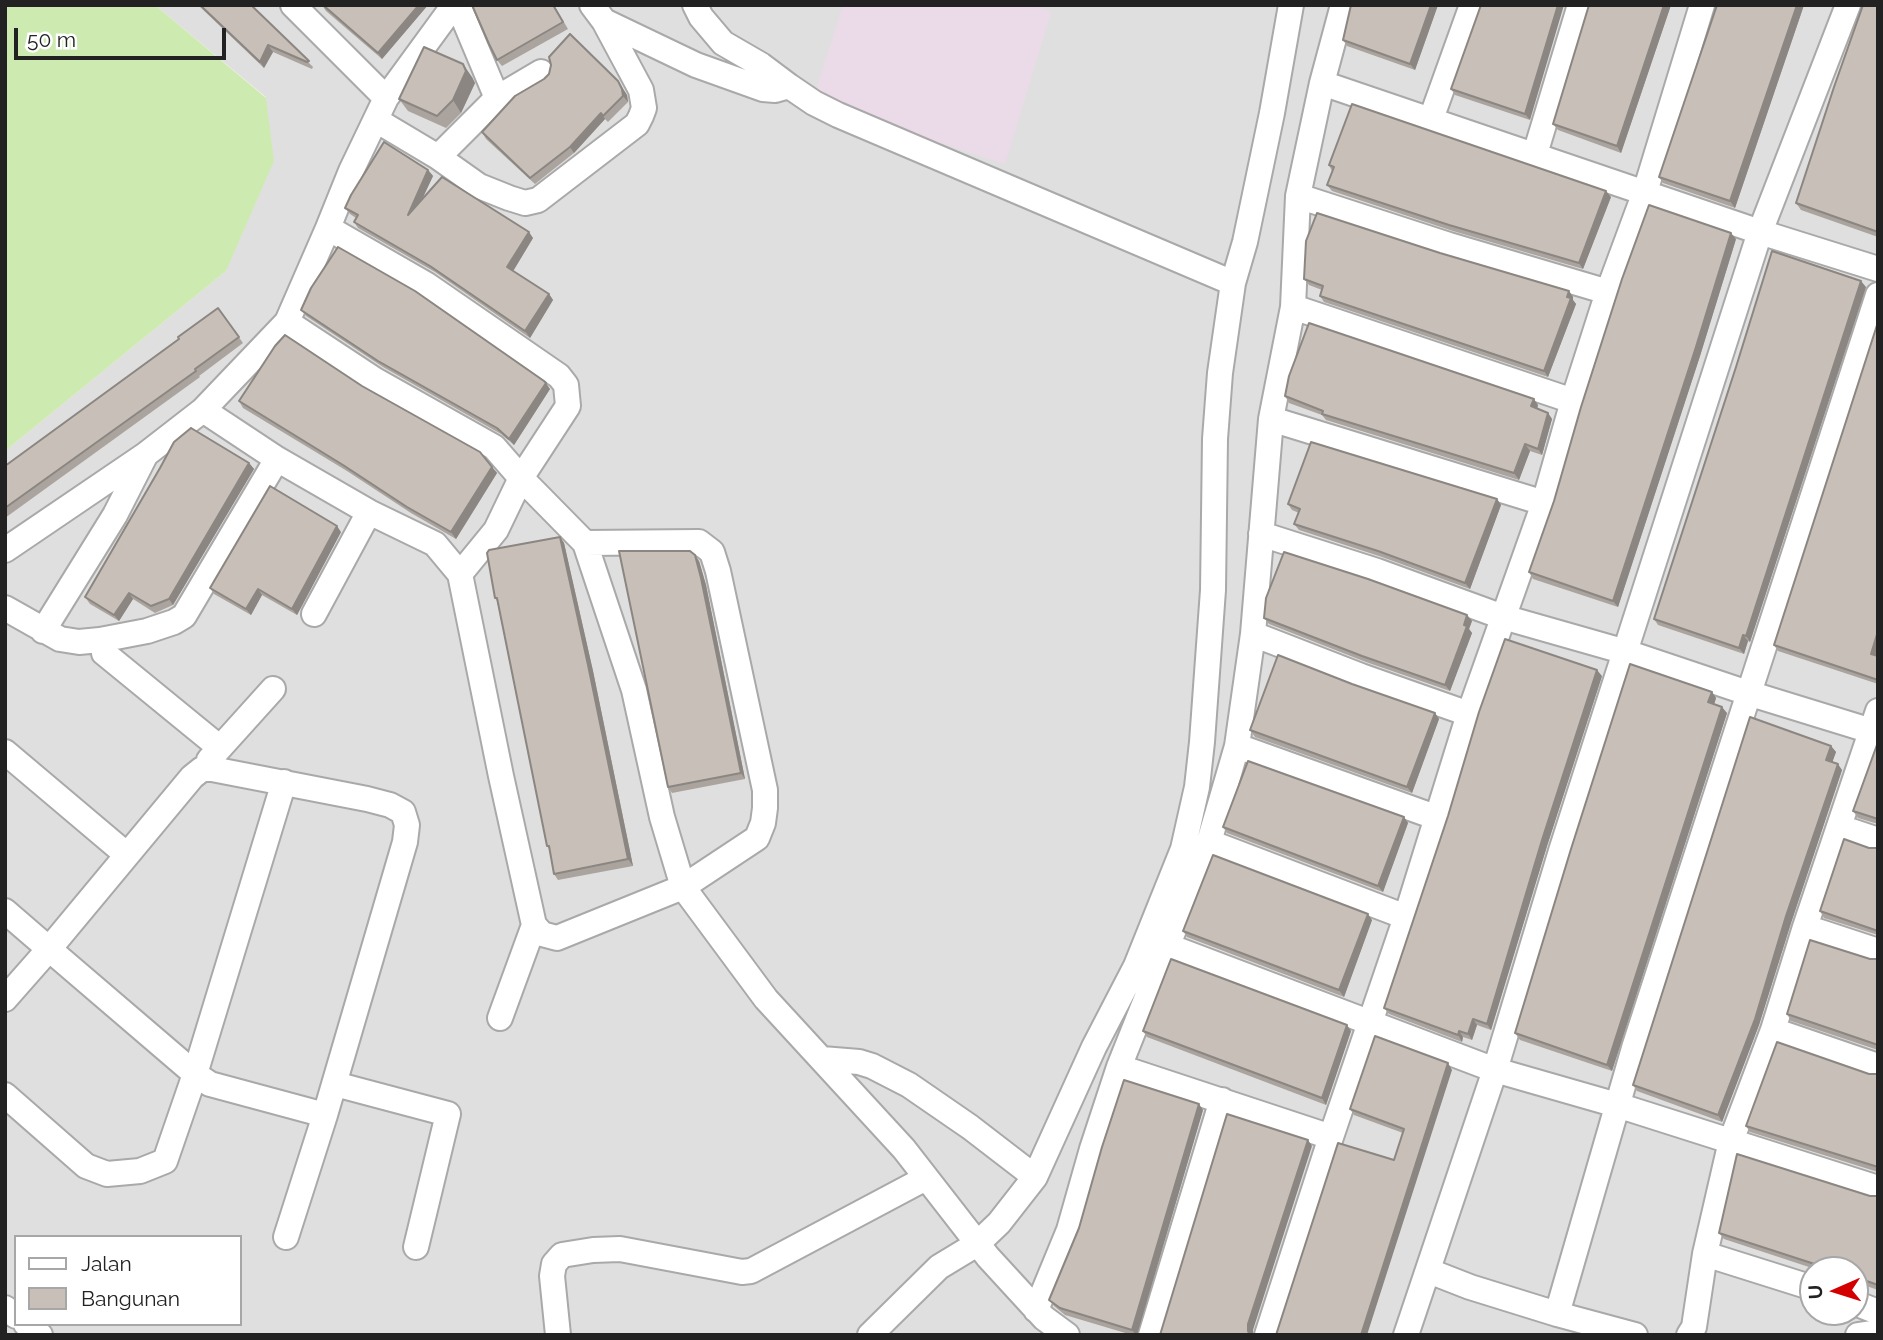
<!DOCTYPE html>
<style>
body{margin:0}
#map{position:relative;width:1883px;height:1340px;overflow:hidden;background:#f2efe9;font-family:Raleway,sans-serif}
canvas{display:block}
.frame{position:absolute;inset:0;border:7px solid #222;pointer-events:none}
.legend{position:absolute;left:14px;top:1235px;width:228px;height:91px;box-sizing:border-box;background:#fff;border:2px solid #a7a7a7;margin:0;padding:9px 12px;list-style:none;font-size:21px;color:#222}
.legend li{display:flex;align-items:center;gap:14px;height:35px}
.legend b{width:35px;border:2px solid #a7a7a7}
.north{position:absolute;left:1799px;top:1256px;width:70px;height:70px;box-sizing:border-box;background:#fff;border:2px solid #a7a7a7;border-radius:50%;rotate:267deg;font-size:19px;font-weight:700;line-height:28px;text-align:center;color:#222}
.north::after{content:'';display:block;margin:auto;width:24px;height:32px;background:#d40000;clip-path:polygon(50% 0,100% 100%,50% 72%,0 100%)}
.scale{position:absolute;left:14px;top:28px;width:212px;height:32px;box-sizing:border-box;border:4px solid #222;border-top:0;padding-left:9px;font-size:21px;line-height:24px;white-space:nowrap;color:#222;-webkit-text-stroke:5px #fff;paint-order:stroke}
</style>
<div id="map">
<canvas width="1883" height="1340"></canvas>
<div class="frame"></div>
<ul class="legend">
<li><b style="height:9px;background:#fff"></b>Jalan</li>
<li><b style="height:19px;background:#c7bfb8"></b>Bangunan</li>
</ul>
<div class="north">U</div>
<div class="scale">50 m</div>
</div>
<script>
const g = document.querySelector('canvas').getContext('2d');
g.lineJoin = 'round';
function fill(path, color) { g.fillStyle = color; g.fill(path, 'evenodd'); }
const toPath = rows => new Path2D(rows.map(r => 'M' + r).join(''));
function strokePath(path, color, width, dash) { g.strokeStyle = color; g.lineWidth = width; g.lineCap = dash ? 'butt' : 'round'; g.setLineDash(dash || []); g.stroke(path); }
fill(toPath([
 [155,5,1878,5,1878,1335,5,1335,5,451,226,271,266,97],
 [16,1237,240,1237,240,1324,16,1324],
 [1813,1270,1855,1270,1855,1312,1813,1312]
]), '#e0dfdf');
fill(toPath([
 [843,5,1031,5,1051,12,1005,164,813,101]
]), '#ebdbe8');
fill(toPath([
 [5,5,155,5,266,98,274,161,226,271,5,451]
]), '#cdebb0');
const minor = toPath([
 [293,5,386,98],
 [592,5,604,21,696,65,763,89,775,90,789,86,814,103,838,115,1233,283],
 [695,5,701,17,723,43,761,65,789,86],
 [1322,83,1760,232,1878,269],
 [497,98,541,72],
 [1431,119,1472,5],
 [376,120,438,157,479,186,509,198,525,203,538,200,637,124,641,116,644,108,641,90,604,21],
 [1535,154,1580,5],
 [438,157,497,98,458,5],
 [1298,196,1449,245,1608,292],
 [328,228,351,171,386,98,454,5],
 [1293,307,1573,401],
 [287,322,328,228,427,285,559,376,566,385,568,406,521,478,496,530,460,574,501,776,534,925,542,934,557,938,683,887,757,838,763,823,765,808,765,790,718,571,712,552,699,542,585,543],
 [203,410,277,459,369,512,435,544,460,574],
 [1271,419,1544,503],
 [1261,534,1377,571,1503,617,1626,652,1748,693,1878,733],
 [5,550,145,455,203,410,287,322,375,380,494,447,521,478,585,543,634,690,662,817,683,887,766,999,904,1149,988,1257,1044,1318,1067,1335],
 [5,608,60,639,79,642,100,640,147,631,174,622,184,616,277,459],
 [314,614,369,512],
 [43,631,115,515,145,456],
 [1253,634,1361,676,1469,714],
 [104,653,219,747],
 [1237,746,1438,818],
 [5,752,127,855],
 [209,760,273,689],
 [1839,827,1878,840],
 [1209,842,1406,917],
 [5,911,49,949,195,1074,210,1084,325,1115,405,842,407,825,403,812,390,805,367,799,212,769,202,769,192,777,49,949,5,999],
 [1805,927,1878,951],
 [1168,946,1495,1070,1617,1105,1878,1188],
 [500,1018,534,925],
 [1773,1030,1878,1066],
 [822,1059,859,1062,872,1066,909,1085,970,1127,1035,1177],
 [1119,1067,1331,1137],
 [335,1084,448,1114,416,1247],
 [5,1095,86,1166,107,1174,140,1171,165,1161,195,1074,284,782],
 [286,1237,325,1115],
 [1705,1254,1813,1288],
 [1429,1271,1470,1287,1557,1314,1635,1335],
 [1855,1303,1878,1312],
 [5,1308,16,1316],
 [1036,1310,1069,1230,1092,1149,1119,1067,1209,842,1237,746,1253,634,1271,419,1293,307,1298,196,1322,83,1343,5],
 [1557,1314,1634,1048,1878,295],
 [26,1324,40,1335],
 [558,1335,552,1276,554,1264,562,1255,593,1250,620,1249,742,1272,751,1271,926,1178],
 [870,1335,939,1267,977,1244,999,1223,1035,1177,1094,1047,1136,966,1183,849,1197,787,1202,742,1213,590,1215,439,1220,373,1233,283,1245,242,1272,113,1291,5],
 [1151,1335,1222,1100],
 [1267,1335,1331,1137,1406,917,1469,714,1544,503,1573,401,1608,292,1645,192,1702,5],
 [1406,1335,1495,1070,1561,851,1760,232,1848,5],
 [1689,1335,1694,1327,1705,1254,1731,1141,1773,1030,1805,927,1878,711],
 [1858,1335,1878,1332]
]);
strokePath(minor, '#a9a9a9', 28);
strokePath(minor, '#fff', 24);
fill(toPath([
 [198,5,251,5,313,67,312,69,273,52,264,68],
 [322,5,428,5,382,59,326,11],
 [472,5,554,5,568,29,502,66,497,60],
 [1351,5,1438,5,1415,70,1347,46,1343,40],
 [1481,5,1530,120,1455,95,1451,89],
 [1589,5,1671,5,1621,153,1558,130,1553,124],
 [1717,5,1804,5,1735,208,1663,183,1659,177],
 [1878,5,1878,237,1801,210,1796,203],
 [472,77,475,83,461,113,446,128,408,111,399,99],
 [544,79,618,81,627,95,628,102,608,122,605,119,574,153,535,184,486,139,482,132],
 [1329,165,1611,197,1583,269,1453,231,1332,191,1327,185,1332,171],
 [428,170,433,176,422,199,533,238,513,271,549,294,553,300,530,338,435,272,358,228,354,222,356,218,350,214,345,208],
 [1736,239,1700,356,1618,607,1533,579,1529,572,1554,501],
 [1440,253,1569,291,1573,297,1573,300,1576,304,1548,377,1324,302,1320,296,1322,290,1309,285,1304,279],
 [1866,287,1750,642,1748,641,1744,654,1658,625,1654,619],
 [218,308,243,343,199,376,200,377,5,518,5,466,179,339],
 [301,310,550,389,514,445,501,434,383,367,306,316],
 [1878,322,1878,651,1876,656,1878,656,1878,684,1778,651,1774,645],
 [362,386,492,467,497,473,456,539,411,513,347,471,243,408,239,401],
 [1285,396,1538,405,1537,408,1548,413,1552,419,1542,455,1530,451,1519,480,1326,420,1322,415,1289,403],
 [249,463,254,469,173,605,155,613,133,599,119,621,90,604,85,597],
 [1497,499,1501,505,1470,589,1382,557,1299,530,1294,524,1299,513,1292,510,1288,504],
 [341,532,297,615,262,595,251,615,214,594,210,588],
 [560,537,564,543,593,671,633,866,558,880,554,874,550,850,547,846,497,601,495,598],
 [699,561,706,585,745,779,672,793,668,787],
 [1467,615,1472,621,1469,629,1472,633,1450,691,1366,662,1269,624,1264,618],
 [1602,676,1547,846,1491,1030,1477,1025,1472,1040,1463,1037,1462,1042,1389,1014,1384,1008],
 [1712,692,1716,698,1714,704,1727,713,1612,1071,1520,1040,1515,1033],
 [1435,713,1439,719,1412,793,1255,737,1250,730],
 [1878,742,1878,824,1858,818,1853,811],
 [1831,746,1836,752,1832,762,1842,770,1791,923,1759,1025,1722,1122,1637,1091,1633,1085],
 [1404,817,1408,823,1383,892,1227,833,1223,827],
 [1869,848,1878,848,1878,935,1824,918,1820,911],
 [1372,920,1344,997,1187,937,1183,931],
 [1870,959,1878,959,1878,1050,1791,1021,1787,1014],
 [1143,1031,1351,1031,1326,1105,1147,1037],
 [1452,1070,1394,1160,1403,1133,1354,1115,1350,1109],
 [1869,1074,1878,1074,1878,1172,1750,1132,1746,1126],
 [1203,1110,1137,1335,1132,1335,1065,1315,1054,1306,1049,1300],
 [1870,1196,1878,1196,1878,1290,1855,1282,1855,1270,1818,1270,1724,1239,1719,1233]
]), '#aba49e');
fill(toPath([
 [419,5,428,5,382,59,378,53],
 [1431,5,1438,5,1415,70,1410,64],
 [1558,5,1564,5,1530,120,1525,114],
 [1664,5,1671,5,1621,153,1617,146],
 [1797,5,1804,5,1735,208,1730,201],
 [268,45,273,52,264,68,260,62],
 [463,64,472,77,475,83,461,113,453,100],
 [618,81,627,95,628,102,623,96],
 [601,113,605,119,574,153,570,147],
 [428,170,433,176,412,221,408,215],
 [1606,191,1611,197,1583,269,1579,263],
 [529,232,533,238,512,273,507,267],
 [1731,233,1736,239,1700,356,1618,607,1613,601],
 [1861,281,1866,287,1750,642,1746,636],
 [1569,291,1573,297,1573,300,1576,304,1548,377,1544,371],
 [549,294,553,300,530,338,525,331],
 [546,383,550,389,514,445,509,439],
 [1534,399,1538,405,1536,413,1531,406],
 [1548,413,1552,419,1542,455,1538,449],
 [1525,444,1530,451,1519,480,1514,473],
 [249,463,254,469,173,605,169,599],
 [492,467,497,473,456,539,451,532],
 [1497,499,1501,505,1470,589,1465,583],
 [337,526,341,532,297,615,292,609],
 [560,537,564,543,593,671,633,866,628,859],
 [695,555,699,561,706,585,745,779,741,773],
 [258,589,262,595,251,615,246,609],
 [129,593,133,599,119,621,114,615],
 [1467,615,1472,621,1469,629,1472,633,1450,691,1445,685],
 [1878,631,1878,651,1875,660,1871,654],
 [1743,635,1748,641,1744,654,1739,648],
 [1597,670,1602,676,1547,846,1491,1030,1487,1024,1542,840],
 [1712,692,1716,698,1713,708,1708,702],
 [1722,707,1727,713,1612,1071,1607,1065],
 [1435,713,1439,719,1412,793,1407,787],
 [1831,746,1836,752,1831,766,1826,760],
 [1838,764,1842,770,1791,923,1759,1025,1722,1122,1718,1115],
 [1404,817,1408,823,1383,892,1378,886],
 [1368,914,1372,920,1344,997,1339,990],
 [1473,1019,1477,1025,1472,1040,1468,1034],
 [1347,1025,1351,1031,1326,1105,1322,1098],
 [1459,1031,1463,1037,1462,1042,1458,1035],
 [1448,1063,1452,1070,1367,1335,1361,1335],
 [1199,1104,1203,1110,1137,1335,1136,1335,1132,1330],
 [1308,1140,1312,1146,1253,1330,1253,1335,1250,1335,1248,1331,1248,1324]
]), '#8b8681');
const building = toPath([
 [200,5,251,5,309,61,307,62,268,45,260,62,200,5],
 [323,5,419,5,378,53,323,5],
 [472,5,553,5,563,22,497,60,489,44,472,5],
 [1351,5,1431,5,1410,64,1343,40,1351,5],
 [1481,5,1558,5,1525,114,1451,89,1481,5],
 [1589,5,1664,5,1617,146,1553,124,1589,5],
 [1717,5,1797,5,1730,201,1659,177,1717,5],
 [1863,5,1878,5,1878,232,1796,203,1834,87,1863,5],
 [570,34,618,81,622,89,623,96,603,116,601,113,570,147,530,178,482,132,515,96,544,79,549,74,551,65,549,57,570,34],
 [424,47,463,64,466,71,453,100,437,116,399,99,424,47],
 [1352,104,1606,191,1579,263,1449,225,1327,185,1334,167,1329,165,1352,104],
 [384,142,428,170,408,215,442,177,529,232,507,267,549,294,525,331,430,266,354,222,358,215,345,208,351,195,384,142],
 [1649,205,1731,233,1695,350,1613,601,1529,572,1554,501,1581,407,1622,279,1649,205],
 [1317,213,1440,253,1569,291,1567,297,1571,298,1544,371,1320,296,1323,286,1304,279,1306,241,1317,213],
 [338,247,415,291,544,381,546,383,509,439,497,428,378,361,301,310,311,288,338,247],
 [1772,251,1861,281,1746,636,1743,635,1739,648,1654,619,1736,367,1772,251],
 [218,308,239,337,195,369,196,371,5,508,5,466,179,339,178,337,218,308],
 [1878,322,1878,631,1871,654,1878,656,1878,680,1774,645,1878,322],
 [1309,323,1534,399,1531,406,1548,413,1538,449,1525,444,1514,473,1322,414,1323,411,1285,396,1289,376,1309,323],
 [285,335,362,386,480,452,492,467,451,532,407,507,343,465,239,401,275,346,285,335],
 [191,428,249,463,169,599,151,606,129,593,114,615,85,597,160,468,174,442,191,428],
 [1311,442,1497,499,1465,583,1378,551,1294,524,1300,509,1288,504,1311,442],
 [270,486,337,526,292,609,258,589,246,609,210,588,270,486],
 [560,537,588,665,628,859,554,874,549,846,547,846,497,598,495,598,487,553,489,550,560,537],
 [619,551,690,551,695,555,701,578,741,773,668,787,619,551],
 [1284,552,1368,579,1467,615,1464,625,1467,626,1445,685,1362,656,1264,618,1266,598,1284,552],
 [1505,639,1597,670,1542,840,1487,1024,1473,1019,1468,1034,1459,1031,1458,1035,1384,1008,1448,816,1479,712,1505,639],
 [1278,655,1352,684,1435,713,1407,787,1250,730,1278,655],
 [1630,664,1712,692,1708,702,1722,707,1607,1065,1515,1033,1571,849,1630,664],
 [1750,717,1831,746,1826,760,1838,764,1786,916,1755,1019,1718,1115,1633,1085,1750,717],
 [1878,742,1878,819,1853,811,1878,742],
 [1248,761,1404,817,1378,886,1223,827,1248,761],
 [1844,839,1869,848,1878,848,1878,931,1820,911,1844,839],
 [1213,855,1368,914,1339,990,1183,931,1213,855],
 [1810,940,1870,959,1878,959,1878,1045,1787,1014,1810,940],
 [1171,959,1347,1025,1322,1098,1143,1031,1171,959],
 [1375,1036,1448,1063,1361,1335,1276,1335,1338,1143,1394,1160,1404,1129,1350,1109,1375,1036],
 [1777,1042,1869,1074,1878,1074,1878,1167,1746,1126,1777,1042],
 [1124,1080,1199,1104,1132,1330,1060,1308,1049,1300,1079,1228,1102,1147,1124,1080],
 [1227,1114,1308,1140,1248,1324,1248,1331,1250,1335,1160,1335,1227,1114],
 [1737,1154,1870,1196,1878,1196,1878,1285,1855,1277,1855,1270,1833,1270,1719,1233,1737,1154]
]);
fill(building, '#c7bfb8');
strokePath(building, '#8b8681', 2);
</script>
